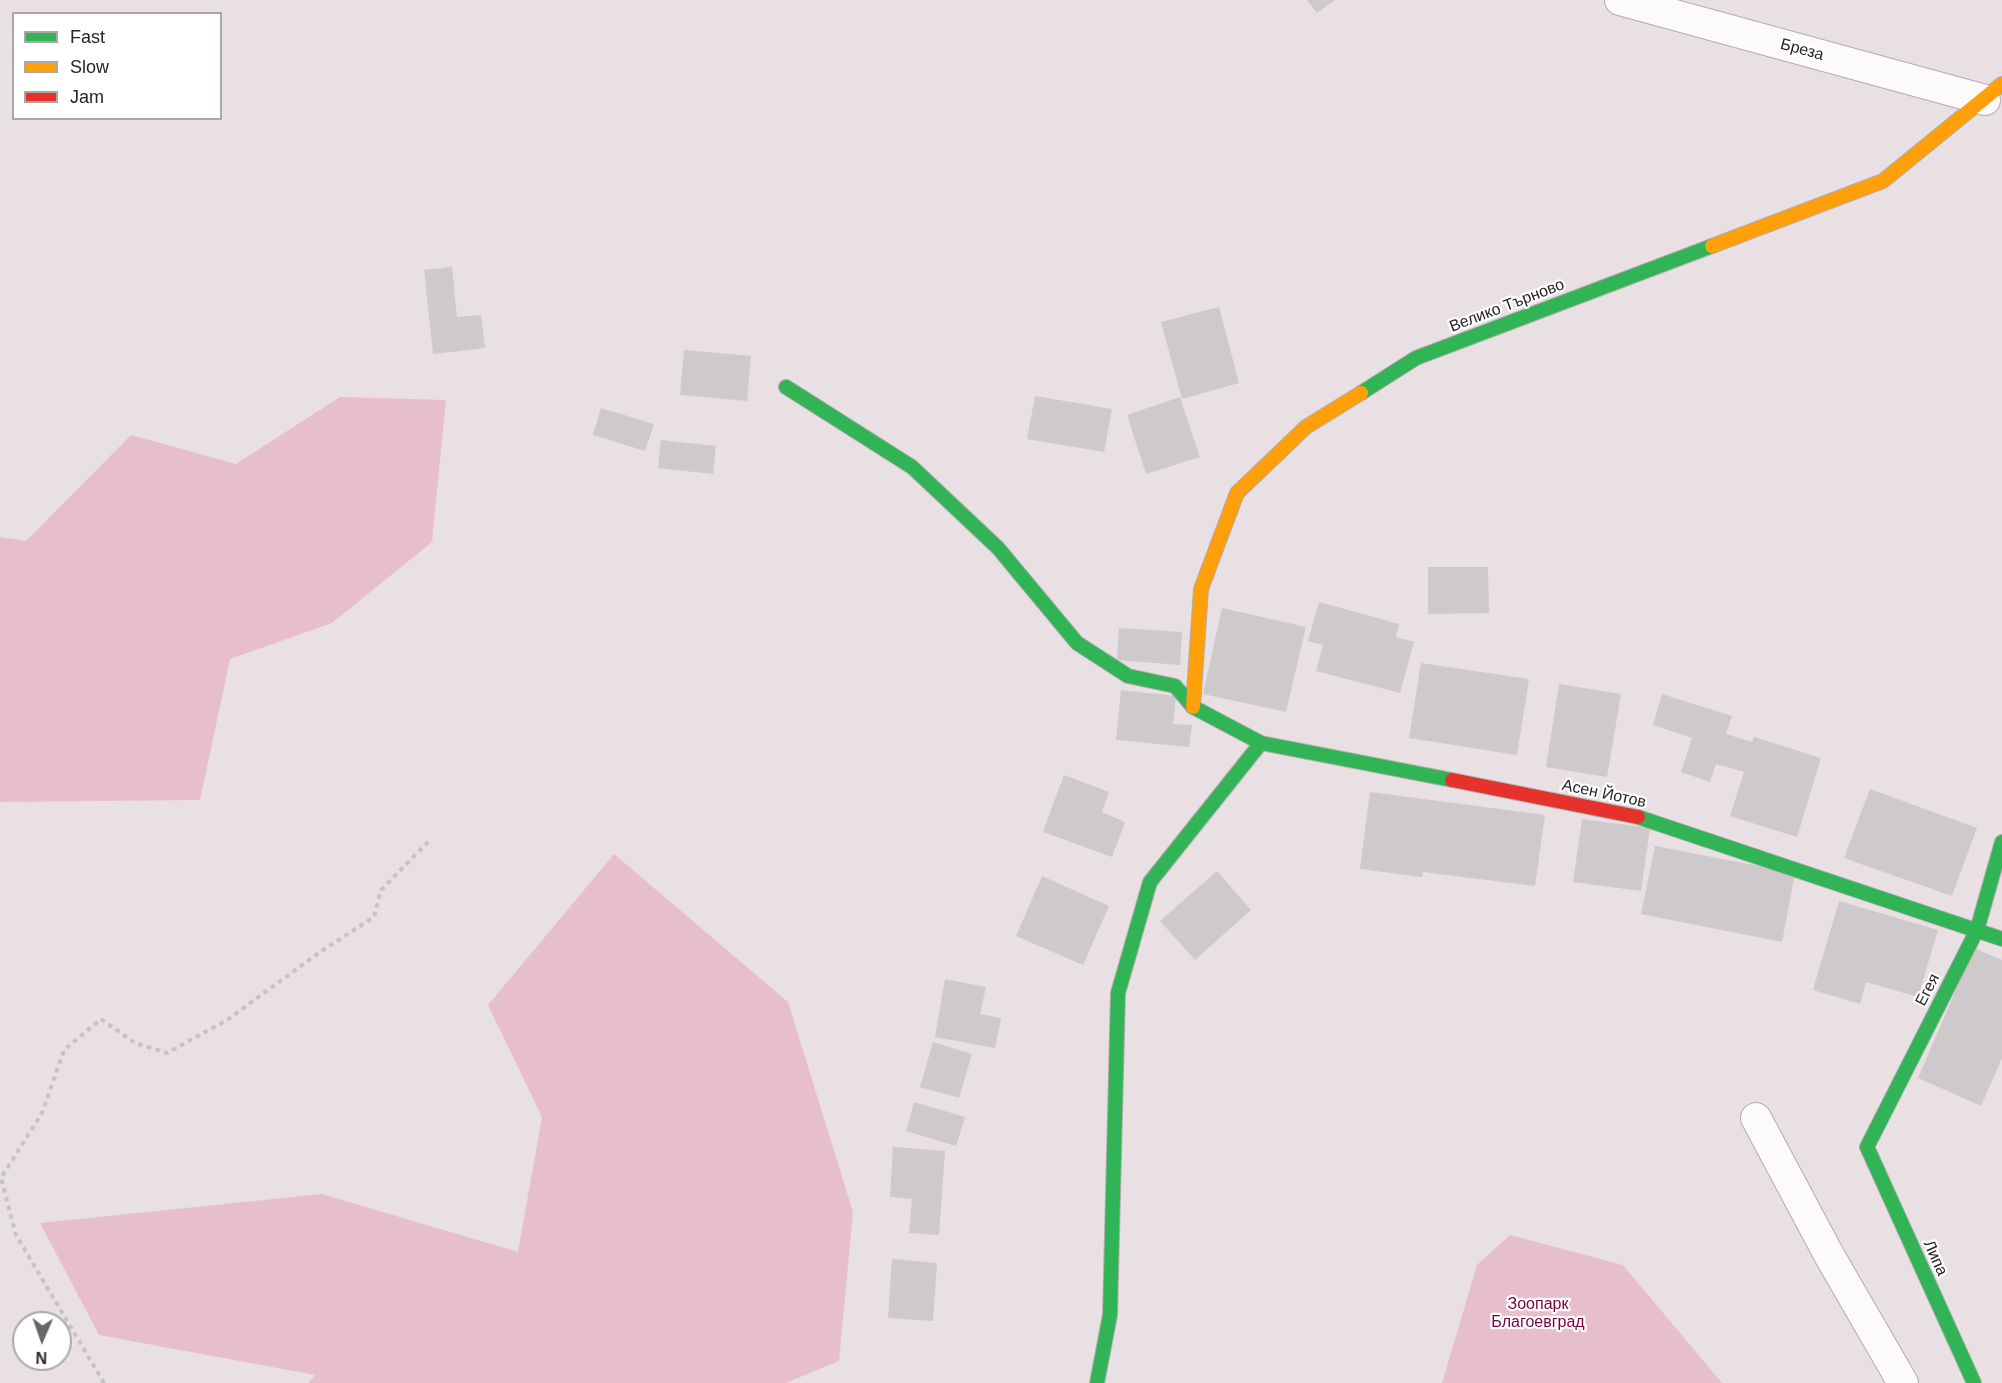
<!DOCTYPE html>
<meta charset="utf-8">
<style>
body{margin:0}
#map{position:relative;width:2002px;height:1383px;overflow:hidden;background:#e8e0e2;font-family:Arial,sans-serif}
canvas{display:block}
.legend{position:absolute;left:12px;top:12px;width:210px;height:108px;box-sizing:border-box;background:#fff;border:2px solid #a9a7a7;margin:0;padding:8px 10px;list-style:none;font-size:18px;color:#282324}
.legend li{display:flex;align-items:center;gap:12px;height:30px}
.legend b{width:30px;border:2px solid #a9a7a7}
.north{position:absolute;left:12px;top:1311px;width:60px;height:60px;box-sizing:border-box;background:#fff;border:2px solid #a9a7a7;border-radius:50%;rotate:182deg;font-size:16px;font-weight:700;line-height:24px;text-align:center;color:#282324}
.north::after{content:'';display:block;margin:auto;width:21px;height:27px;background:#6b6566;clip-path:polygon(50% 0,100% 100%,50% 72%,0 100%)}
</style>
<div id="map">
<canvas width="2002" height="1383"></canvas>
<ul class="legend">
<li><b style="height:8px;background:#30b455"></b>Fast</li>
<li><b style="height:8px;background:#ff9f0a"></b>Slow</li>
<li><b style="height:8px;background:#e5322d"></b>Jam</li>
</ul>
<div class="north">N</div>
</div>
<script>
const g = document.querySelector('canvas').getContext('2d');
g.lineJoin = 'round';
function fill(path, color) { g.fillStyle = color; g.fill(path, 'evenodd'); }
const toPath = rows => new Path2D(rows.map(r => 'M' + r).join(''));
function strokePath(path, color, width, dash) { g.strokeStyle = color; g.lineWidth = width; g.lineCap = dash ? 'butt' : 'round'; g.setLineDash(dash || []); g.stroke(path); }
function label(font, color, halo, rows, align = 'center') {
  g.font = font + ' Arial,sans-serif'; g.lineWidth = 4.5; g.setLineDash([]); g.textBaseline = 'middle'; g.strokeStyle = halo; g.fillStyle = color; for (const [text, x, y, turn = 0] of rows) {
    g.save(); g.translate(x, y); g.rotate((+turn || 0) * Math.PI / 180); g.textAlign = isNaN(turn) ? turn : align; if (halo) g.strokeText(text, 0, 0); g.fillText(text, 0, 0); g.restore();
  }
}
fill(toPath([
 [340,397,446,400,432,542,332,623,230,659,200,800,0,802,0,537,26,541,131,435,236,464],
 [614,854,788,1002,853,1212,839,1361,786,1383,308,1383,315,1375,99,1335,40,1223,322,1194,518,1252,542,1117,488,1005],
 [1510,1235,1623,1265,1722,1383,1442,1383,1477,1265]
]), '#e7bfcb');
fill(toPath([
 [1307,0,1335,0,1317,13],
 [452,267,457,317,481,315,485,348,433,354,424,270],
 [1219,307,1239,383,1182,399,1161,322],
 [684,350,751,356,747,401,680,395],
 [1035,396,1112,409,1104,452,1027,439],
 [1180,397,1200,457,1146,474,1127,415],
 [601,408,654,424,645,451,593,435],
 [661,440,716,446,713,474,658,468],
 [1428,567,1488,567,1489,613,1428,614],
 [1319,602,1399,624,1396,637,1414,642,1400,693,1316,671,1323,645,1308,641],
 [1222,608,1306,627,1286,712,1203,694],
 [1119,628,1182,632,1180,665,1117,660],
 [1421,663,1529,679,1517,755,1409,738],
 [1559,684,1621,694,1607,777,1546,767],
 [1121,690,1176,696,1173,724,1192,725,1189,747,1116,740],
 [1662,694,1732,716,1726,734,1752,742,1754,737,1821,758,1797,837,1730,816,1744,772,1716,764,1710,782,1681,772,1692,738,1653,725],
 [1064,775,1109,792,1102,812,1125,822,1112,857,1043,832],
 [1870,789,1977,828,1952,896,1844,858],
 [1370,792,1545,815,1535,886,1423,872,1422,877,1360,869],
 [1582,819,1650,828,1641,891,1573,882],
 [1655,846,1795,873,1782,942,1641,914],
 [1217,871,1251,910,1195,960,1160,921],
 [1042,876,1109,906,1083,965,1016,936],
 [1839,901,1938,930,1918,997,1866,982,1860,1004,1813,990],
 [1974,948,2002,960,2002,1058,1981,1106,1918,1078],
 [945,979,986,987,980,1014,1001,1018,995,1048,935,1037],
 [933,1042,972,1054,959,1098,920,1087],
 [914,1102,965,1117,956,1146,906,1131],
 [893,1147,945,1151,939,1235,909,1233,912,1199,890,1197],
 [892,1259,937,1263,933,1321,888,1318]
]), '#cec9ca');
const street = toPath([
 [1620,0,1985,100],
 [1756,1118,1829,1255,1903,1383]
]);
const fast = toPath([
 [786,387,912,467,998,548,1077,643,1128,676,1175,686,1193,707,1261,743,1452,780],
 [1361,393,1416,358,1712,246],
 [1638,817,2002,939],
 [1097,1383,1110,1315,1118,993,1150,882,1261,743],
 [1974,1383,1867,1147,1977,930,2002,842]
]);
const slow = toPath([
 [1712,246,1883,181,2002,84],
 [1193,707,1201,589,1237,493,1306,427,1361,393]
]);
const jam = toPath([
 [1452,780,1638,817]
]);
strokePath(street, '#b3acae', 32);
strokePath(fast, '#b3acae', 16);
strokePath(slow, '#b3acae', 16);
strokePath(jam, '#b3acae', 16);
strokePath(toPath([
 [104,1383,16,1235,1,1178,42,1113,64,1050,101,1019,135,1043,167,1053,227,1020,320,952,374,917,381,890,430,840]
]), '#c5c3c4', 4, [4.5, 4.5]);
strokePath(street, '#fcfafb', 30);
strokePath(fast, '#30b455', 14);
strokePath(slow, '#ff9f0a', 14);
strokePath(jam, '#e5322d', 14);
label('16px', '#282324', '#fff', [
 ["Бреза",1802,50,15],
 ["Велико Търново",1507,306,-21],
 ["Асен Йотов",1604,794,12],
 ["Егея",1928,990,-63],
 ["Липа",1935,1258,66]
]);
label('16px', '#79033e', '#fff', [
 ["Зоопарк",1538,1305],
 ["Благоевград",1538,1323]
]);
</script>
